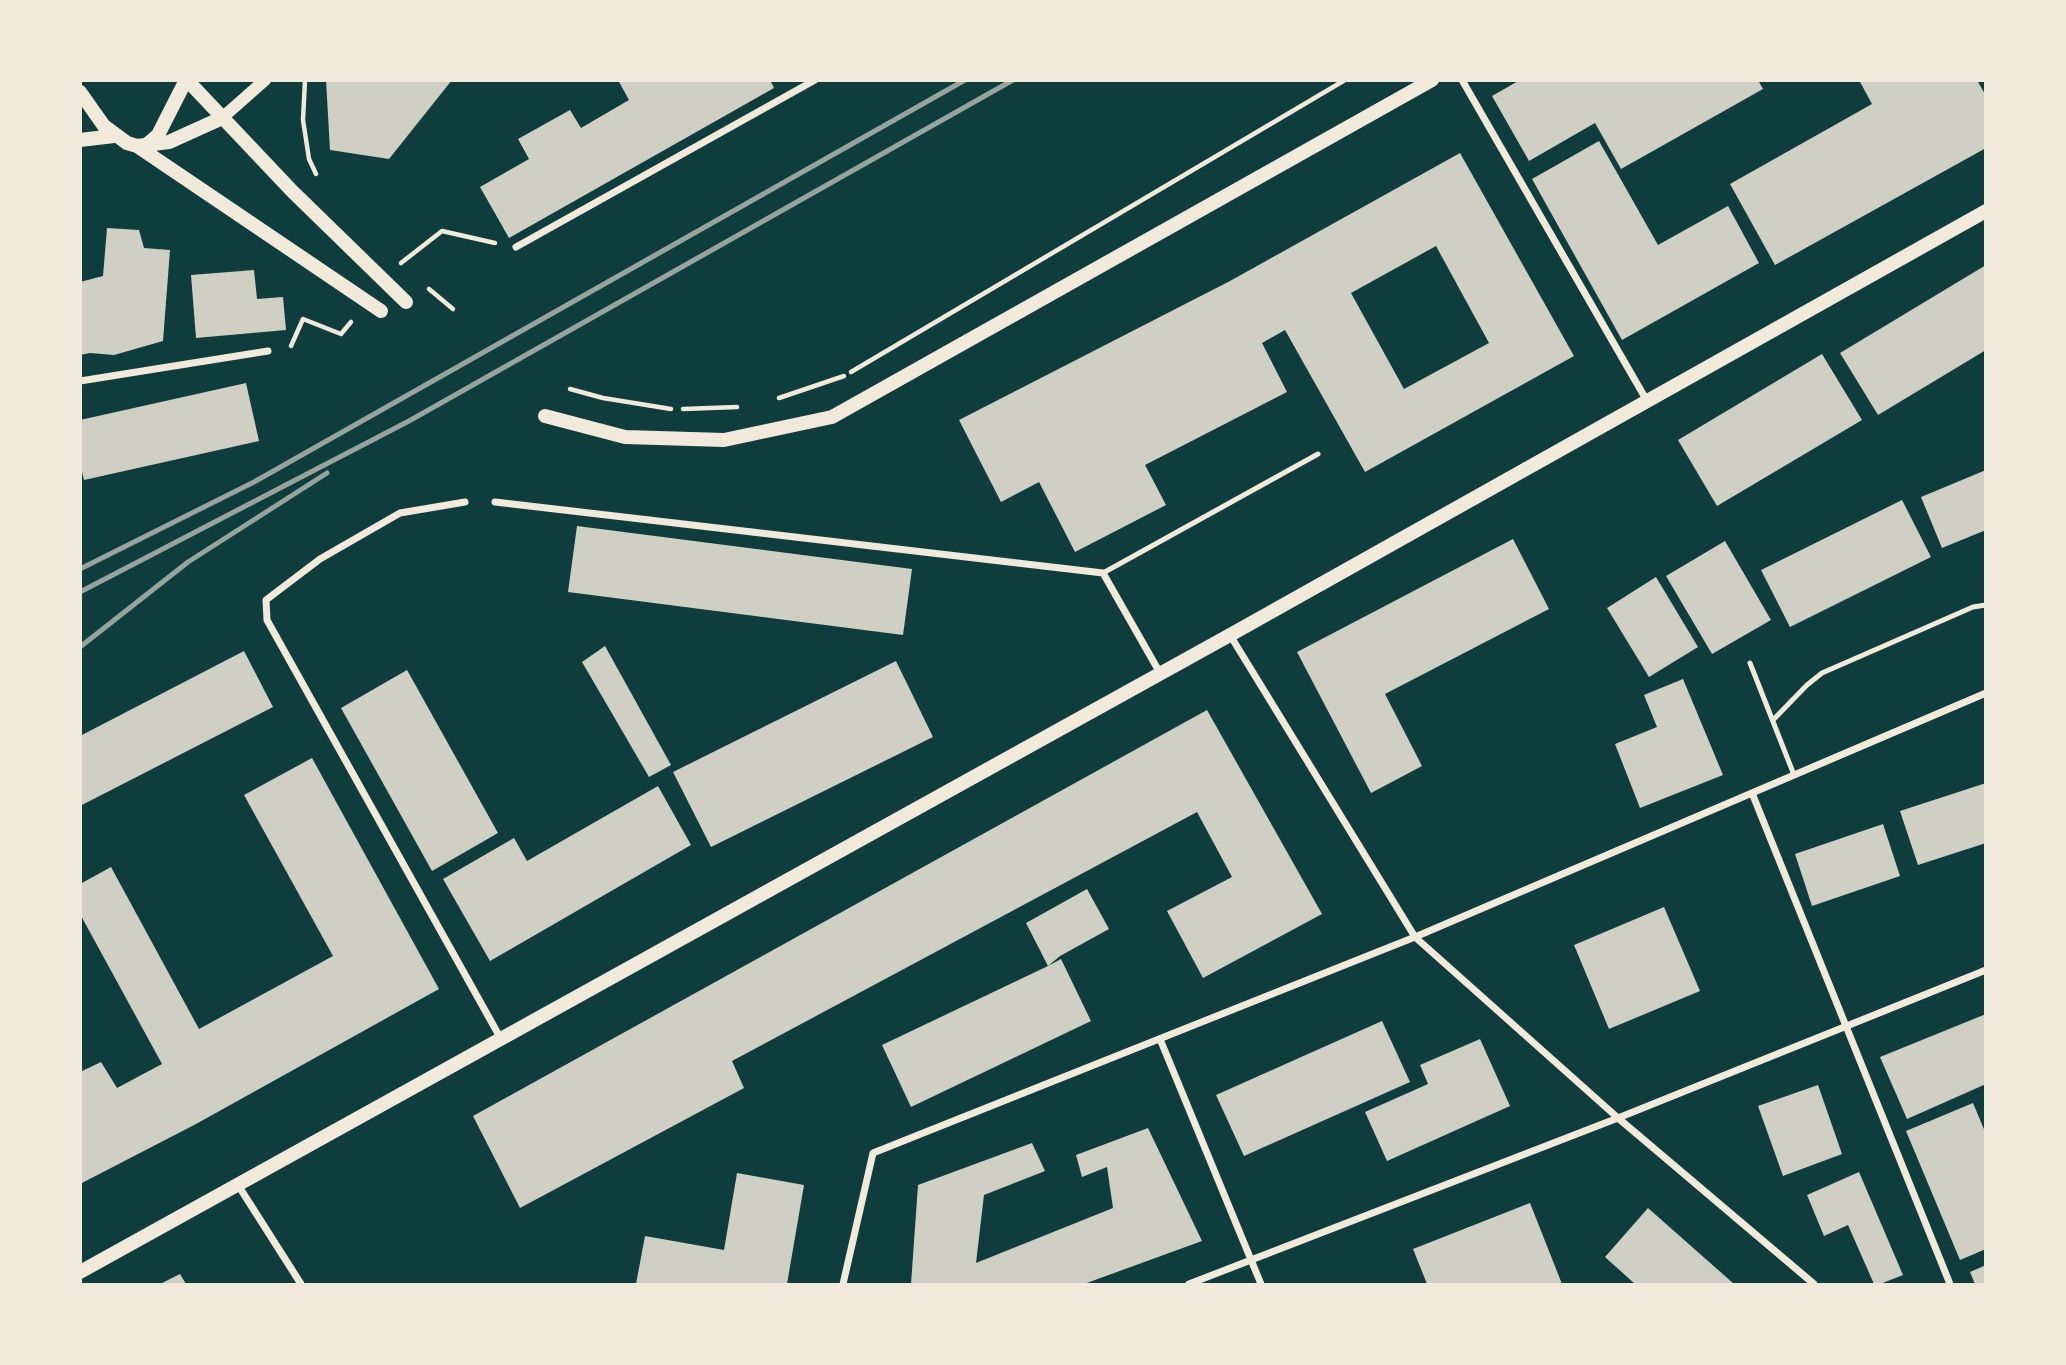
<!DOCTYPE html>
<style>
body{margin:0}
#map{position:relative;width:2066px;height:1365px;overflow:hidden;background:#0f3d3e;font-family:Signika,sans-serif}
canvas{display:block}
.frame{position:absolute;inset:0;border:82px solid #f1e9da;pointer-events:none}
</style>
<div id="map">
<canvas width="2066" height="1365"></canvas>
<div class="frame"></div>
</div>
<script>
const g = document.querySelector('canvas').getContext('2d');
g.lineJoin = 'round';
function fill(path, color) { g.fillStyle = color; g.fill(path, 'evenodd'); }
const toPath = rows => new Path2D(rows.map(r => 'M' + r).join(''));
function strokePath(path, color, width, dash) { g.strokeStyle = color; g.lineWidth = width; g.lineCap = dash ? 'butt' : 'round'; g.setLineDash(dash || []); g.stroke(path); }
fill(toPath([
 [326,80,452,80,389,159,330,150],
 [618,80,770,80,774,88,509,238,480,187,529,159,518,139,570,110,581,128,629,100],
 [1520,80,1758,80,1763,89,1621,169,1595,123,1529,161,1492,96],
 [1859,80,1977,80,1986,96,1986,148,1775,265,1730,184,1872,104],
 [1599,141,1658,245,1728,206,1759,263,1622,340,1532,179],
 [1460,153,1574,356,1365,472,1285,330,1262,343,1287,392,1145,465,1166,505,1075,552,1039,482,1001,502,959,420,1230,281],
 [1436,246,1489,343,1404,389,1351,293],
 [107,228,139,230,144,248,170,250,163,341,114,355,90,353,80,355,80,282,103,276],
 [1986,265,1986,350,1878,415,1840,353],
 [254,270,257,299,283,297,286,330,196,338,191,275],
 [1822,354,1862,420,1717,506,1678,440],
 [246,383,259,441,84,480,80,464,80,420],
 [1986,470,1986,530,1942,548,1921,497],
 [1902,500,1931,557,1790,627,1761,570],
 [577,526,912,569,903,635,568,592],
 [1513,539,1549,609,1385,694,1422,766,1371,793,1297,652],
 [1725,541,1771,620,1712,654,1666,576],
 [1656,577,1698,647,1649,677,1607,608],
 [605,646,671,765,649,777,582,662],
 [244,651,273,707,80,806,80,736],
 [896,661,933,737,711,847,673,772],
 [407,670,498,833,432,871,341,708],
 [1683,679,1723,775,1640,808,1615,744,1657,727,1644,695],
 [1207,710,1322,914,1203,978,1167,911,1232,877,1197,812,732,1061,744,1088,520,1208,473,1116],
 [312,758,439,989,196,1124,80,1184,80,1072,101,1062,117,1088,162,1064,80,914,80,884,111,867,199,1029,333,956,244,795],
 [1986,783,1986,843,1918,865,1900,811],
 [658,786,691,845,490,961,443,879,514,838,527,861],
 [1883,824,1900,876,1812,906,1795,854],
 [1087,889,1109,929,1060,956,1048,966,1061,959,1091,1021,911,1107,882,1045,1048,966,1026,923],
 [1664,907,1700,991,1609,1029,1574,945],
 [1986,1014,1986,1084,1907,1119,1880,1057],
 [1382,1021,1410,1082,1244,1156,1216,1095],
 [1480,1039,1510,1106,1387,1161,1365,1112,1428,1084,1420,1065],
 [1818,1085,1842,1154,1783,1176,1758,1106],
 [1973,1103,1986,1134,1986,1249,1960,1260,1906,1131],
 [1148,1128,1202,1241,1084,1284,911,1284,918,1185,1032,1143,1045,1171,984,1195,976,1263,1113,1208,1107,1167,1082,1177,1076,1155],
 [1859,1172,1903,1275,1880,1284,1874,1284,1848,1225,1824,1236,1807,1195],
 [737,1173,804,1185,787,1284,636,1284,645,1236,724,1250],
 [1530,1203,1562,1284,1427,1284,1413,1249],
 [1648,1208,1734,1284,1635,1284,1605,1257],
 [1986,1265,1986,1284,1975,1284,1970,1272],
 [180,1274,186,1284,160,1284]
]), '#cfcfc3');
strokePath(toPath([
 [305,80,303,120,309,159,316,174],
 [401,263,442,231,495,243],
 [429,289,453,309],
 [291,346,303,319,341,334,351,322],
 [851,372,1345,80],
 [570,389,603,398,671,409],
 [779,398,844,376],
 [683,409,737,407]
]), '#f1e9da', 4.5);
strokePath(toPath([
 [1103,573,1318,454],
 [1750,663,1794,775],
 [1773,720,1807,685,1822,673,1973,607,1986,605]
]), '#f1e9da', 5);
strokePath(toPath([
 [1462,80,1647,401],
 [516,247,815,80],
 [80,381,268,351],
 [465,502,400,513,320,559,266,600,267,620,501,1039],
 [495,502,1103,573,1160,673],
 [1230,635,1415,937,1618,1118,1814,1284],
 [1752,793,1950,1284],
 [1160,1039,1261,1284],
 [238,1185,301,1284],
 [843,1284,873,1153,1415,937,1986,693],
 [1189,1284,1618,1118,1986,970]
]), '#f1e9da', 7);
strokePath(toPath([
 [222,118,265,80]
]), '#f1e9da', 12);
strokePath(toPath([
 [187,80,292,191,406,302],
 [80,92,104,126,127,143,137,146,169,142,222,118],
 [80,140,114,136],
 [137,146,381,311],
 [145,146,158,135,186,80],
 [545,416,625,437,724,440,832,417,1432,80],
 [80,1272,1230,635,1986,211]
]), '#f1e9da', 14);
strokePath(toPath([
 [80,569,254,482,965,80],
 [80,592,409,421,1013,80],
 [80,647,188,562,327,473]
]), '#97a49c', 5);
</script>
